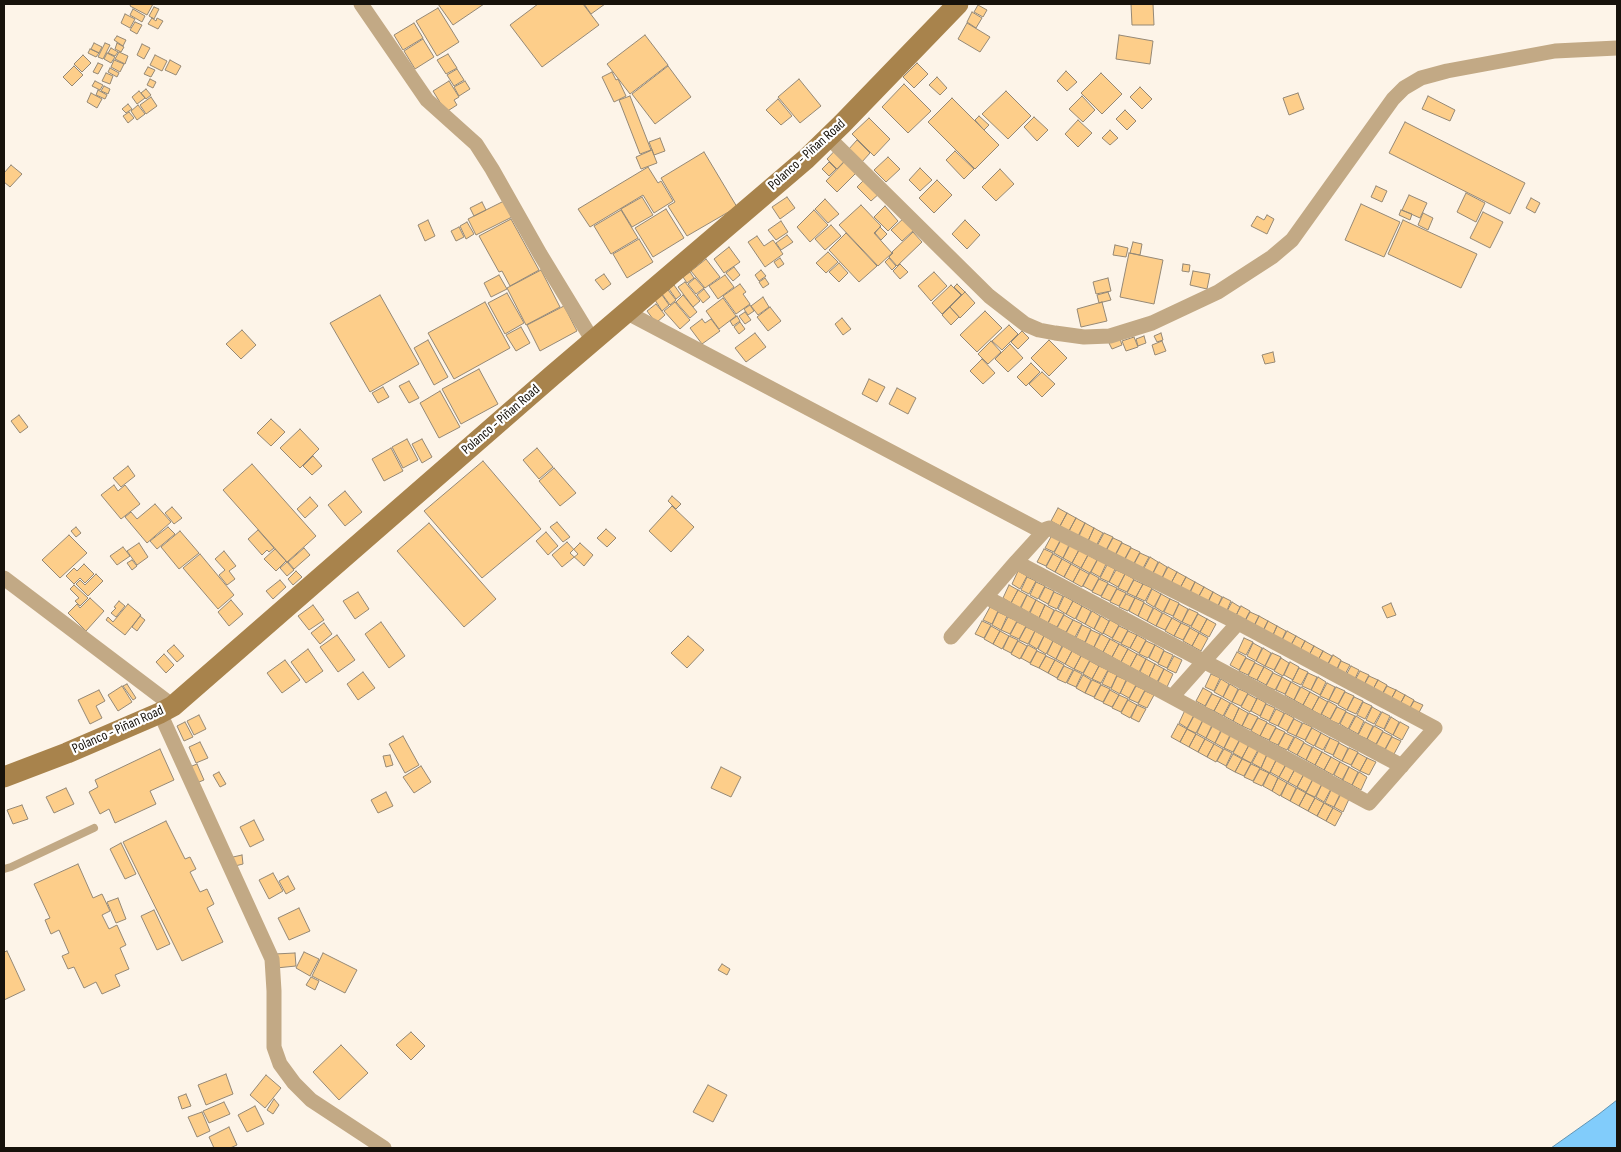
<!DOCTYPE html>
<meta charset="utf-8">
<style>
body{margin:0}
#map{position:relative;width:1621px;height:1152px;overflow:hidden;background:#fdf4e8;font-family:"Sofia Sans Condensed",sans-serif}
canvas{display:block}
.frame{position:absolute;inset:0;border:5px solid #17120b;pointer-events:none}
</style>
<div id="map">
<canvas width="1621" height="1152"></canvas>
<div class="frame"></div>
</div>
<script>
const g = document.querySelector('canvas').getContext('2d');
g.lineJoin = 'round';
function fill(path, color) { g.fillStyle = color; g.fill(path, 'evenodd'); }
const toPath = rows => new Path2D(rows.map(r => 'M' + r).join(''));
function strokePath(path, color, width, dash) { g.strokeStyle = color; g.lineWidth = width; g.lineCap = dash ? 'butt' : 'round'; g.setLineDash(dash || []); g.stroke(path); }
function label(font, color, halo, rows, align = 'center') {
  g.font = font + ' "Sofia Sans Condensed",sans-serif'; g.lineWidth = 4.5; g.setLineDash([]); g.textBaseline = 'middle'; g.strokeStyle = halo; g.fillStyle = color; for (const [text, x, y, turn = 0] of rows) {
    g.save(); g.translate(x, y); g.rotate((+turn || 0) * Math.PI / 180); g.textAlign = isNaN(turn) ? turn : align; if (halo) g.strokeText(text, 0, 0); g.fillText(text, 0, 0); g.restore();
  }
}
const water = toPath([
 [1617,1100,1617,1148,1551,1148,1599,1114,1617,1100]
]);
fill(water, '#81ccfb');
strokePath(water, '#6194b3', 1);
const building = toPath([
 [131,4,153,4,147,15,130,6,131,4],
 [438,4,484,4,453,25,438,4],
 [538,4,583,4,599,25,542,67,510,25,538,4],
 [584,4,605,4,591,14,584,4],
 [1131,4,1153,4,1154,25,1132,25,1131,4],
 [978,5,987,10,983,17,974,12,978,5],
 [154,7,159,9,154,19,149,16,154,7],
 [438,8,459,42,437,56,416,21,438,8],
 [133,9,145,16,142,22,130,15,133,9],
 [972,12,982,18,976,28,967,22,972,12],
 [125,14,135,19,130,28,121,23,125,14],
 [152,18,156,21,157,18,163,21,158,29,148,24,152,18],
 [135,22,142,25,137,34,130,30,135,22],
 [414,23,423,38,403,50,394,35,414,23],
 [967,23,990,37,980,52,958,39,967,23],
 [645,35,668,65,630,94,607,64,645,35],
 [1119,35,1153,41,1150,64,1116,59,1119,35],
 [117,36,126,40,123,46,114,40,117,36],
 [423,39,434,57,415,69,404,51,423,39],
 [94,43,102,47,99,53,91,49,94,43],
 [105,43,110,45,103,59,98,57,105,43],
 [117,43,124,47,121,52,115,49,117,43],
 [142,44,150,48,144,59,137,55,142,44],
 [111,48,118,52,115,56,108,53,111,48],
 [90,49,99,53,96,57,88,53,90,49],
 [119,52,128,56,125,64,115,59,119,52],
 [107,53,115,57,111,63,104,59,107,53],
 [448,54,457,68,446,74,437,60,448,54],
 [83,55,91,63,82,72,74,64,83,55],
 [155,55,167,61,162,71,150,65,155,55],
 [114,60,124,64,120,72,111,67,114,60],
 [170,60,181,66,176,75,165,70,170,60],
 [98,63,103,65,98,74,93,72,98,63],
 [917,63,928,74,914,88,903,77,917,63],
 [74,66,83,75,72,86,63,77,74,66],
 [668,66,691,97,655,124,632,94,668,66],
 [148,67,155,70,151,77,144,74,148,67],
 [110,68,119,73,117,77,108,72,110,68],
 [457,69,464,80,454,86,447,75,457,69],
 [1066,71,1077,82,1067,91,1057,81,1066,71],
 [612,72,616,80,618,79,626,96,614,102,602,77,612,72],
 [106,73,113,76,110,84,102,81,106,73],
 [1101,73,1122,94,1102,114,1081,93,1101,73],
 [937,77,947,88,940,95,929,85,937,77],
 [150,79,156,82,153,88,147,85,150,79],
 [799,79,821,106,800,123,778,97,799,79],
 [95,81,103,85,100,90,92,86,95,81],
 [449,81,459,97,454,100,457,105,446,112,433,91,449,81],
 [465,81,470,89,459,96,454,87,465,81],
 [904,84,931,111,908,133,882,107,904,84],
 [104,86,110,89,108,94,101,91,104,86],
 [1140,87,1152,99,1142,109,1130,97,1140,87],
 [146,89,151,95,146,99,141,93,146,89],
 [98,90,107,95,105,99,96,95,98,90],
 [139,91,145,98,137,104,132,97,139,91],
 [1006,91,1031,116,1008,139,982,114,1006,91],
 [91,93,102,99,97,108,87,102,91,93],
 [1298,93,1304,109,1289,115,1283,98,1298,93],
 [630,96,651,150,640,154,619,100,630,96],
 [1082,96,1095,110,1083,122,1069,109,1082,96],
 [1428,96,1455,110,1450,121,1422,109,1428,96],
 [151,97,157,106,146,114,140,105,151,97],
 [952,98,999,145,975,169,928,122,952,98],
 [778,99,792,116,781,125,766,110,778,99],
 [128,104,132,109,126,113,122,109,128,104],
 [138,105,145,114,137,120,131,111,138,105],
 [1125,110,1136,121,1127,130,1116,119,1125,110],
 [129,112,134,118,128,123,123,116,129,112],
 [979,116,989,125,984,130,975,120,979,116],
 [1034,117,1048,130,1037,141,1024,127,1034,117],
 [869,118,890,139,874,156,852,134,869,118],
 [1078,120,1092,133,1078,147,1065,134,1078,120],
 [1405,122,1525,183,1510,214,1389,153,1405,122],
 [1110,130,1118,138,1110,145,1102,138,1110,130],
 [660,138,665,151,654,155,649,142,660,138],
 [857,140,870,153,861,163,848,150,857,140],
 [841,144,851,154,837,169,827,159,841,144],
 [652,150,657,163,641,169,636,157,652,150],
 [955,151,974,169,964,179,946,160,955,151],
 [704,152,737,207,687,236,668,206,675,202,661,178,704,152],
 [888,157,900,169,886,182,874,170,888,157],
 [846,160,857,172,837,192,826,181,846,160],
 [829,162,836,169,829,176,822,169,829,162],
 [11,165,22,174,10,187,4,182,4,173,11,165],
 [648,167,658,183,661,181,673,201,654,213,643,195,590,227,578,209,648,167],
 [920,168,932,180,920,191,909,180,920,168],
 [1000,169,1014,184,996,201,982,187,1000,169],
 [867,177,881,192,871,201,857,187,867,177],
 [937,180,952,195,934,213,919,198,937,180],
 [1376,186,1387,191,1382,202,1371,197,1376,186],
 [1466,193,1485,203,1476,222,1457,212,1466,193],
 [1409,195,1427,203,1420,218,1402,210,1409,195],
 [642,197,653,215,632,227,621,209,642,197],
 [787,197,795,208,780,219,772,207,787,197],
 [1531,198,1540,203,1535,213,1526,208,1531,198],
 [825,199,839,214,828,223,815,209,825,199],
 [504,201,512,217,476,235,468,219,504,201],
 [482,202,486,210,474,216,470,208,482,202],
 [1361,204,1400,222,1384,257,1345,240,1361,204],
 [861,205,881,226,874,233,892,253,878,266,839,225,861,205],
 [885,206,898,221,888,231,874,217,885,206],
 [666,209,684,238,653,257,635,228,666,209],
 [621,210,638,238,611,254,594,226,621,210],
 [814,210,828,225,810,242,797,227,814,210],
 [1401,210,1412,214,1410,220,1399,215,1401,210],
 [1483,212,1503,222,1490,248,1470,238,1483,212],
 [1423,213,1433,218,1428,230,1418,225,1423,213],
 [1267,215,1274,219,1267,234,1251,226,1257,216,1264,220,1267,215],
 [904,218,914,230,902,241,891,230,904,218],
 [511,219,539,270,510,286,502,271,499,272,479,236,511,219],
 [428,220,435,236,425,241,418,225,428,220],
 [965,220,980,235,967,249,952,234,965,220],
 [1403,220,1477,254,1461,288,1388,254,1403,220],
 [781,221,788,232,776,240,768,230,781,221],
 [467,222,474,234,466,239,460,226,467,222],
 [831,225,841,236,825,250,815,239,831,225],
 [459,227,464,237,456,241,451,231,459,227],
 [880,227,887,234,881,240,875,233,880,227],
 [913,232,922,242,897,266,889,257,893,253,892,252,913,232],
 [846,233,877,266,859,282,829,250,846,233],
 [787,235,793,242,781,250,776,243,787,235],
 [757,236,764,246,773,240,783,254,765,267,748,242,757,236],
 [639,239,653,262,627,278,613,254,639,239],
 [1133,242,1142,244,1140,255,1130,253,1133,242],
 [1115,245,1128,248,1126,257,1113,255,1115,245],
 [729,247,740,262,724,273,714,259,729,247],
 [828,252,838,262,826,273,816,263,828,252],
 [1129,253,1163,260,1154,304,1120,297,1129,253],
 [780,258,784,264,778,268,774,262,780,258],
 [889,258,896,266,892,270,885,262,889,258],
 [706,259,720,277,705,288,691,271,706,259],
 [839,263,848,273,839,282,829,272,839,263],
 [900,264,908,272,900,279,893,271,900,264],
 [1183,264,1190,265,1189,272,1182,271,1183,264],
 [734,267,740,275,733,281,726,273,734,267],
 [541,270,560,307,526,325,507,288,541,270],
 [761,270,766,276,759,281,755,275,761,270],
 [1193,271,1210,274,1207,289,1190,285,1193,271],
 [690,272,694,278,687,283,683,277,690,272],
 [934,272,947,286,931,301,918,286,934,272],
 [604,274,611,284,603,290,595,280,604,274],
 [499,275,507,289,491,297,484,283,499,275],
 [725,275,734,287,718,299,709,286,725,275],
 [695,278,704,288,696,294,688,284,695,278],
 [765,278,769,284,763,288,759,282,765,278],
 [1108,278,1111,291,1096,294,1093,282,1108,278],
 [685,282,700,301,693,307,678,287,685,282],
 [740,284,746,292,743,294,750,304,736,314,723,296,740,284],
 [957,284,965,292,962,295,954,287,957,284],
 [674,285,681,295,676,299,669,289,674,285],
 [951,285,961,295,942,314,932,303,951,285],
 [704,289,710,297,703,303,697,295,704,289],
 [668,290,676,300,670,305,662,294,668,290],
 [965,292,975,303,960,318,950,307,965,292],
 [1108,292,1111,300,1099,303,1097,295,1108,292],
 [507,293,524,323,505,334,488,303,507,293],
 [380,295,419,364,370,392,330,323,380,295],
 [662,295,669,305,662,311,655,300,662,295],
 [683,295,697,312,690,318,676,302,683,295],
 [763,297,769,307,758,315,751,306,763,297],
 [723,298,736,316,719,329,706,311,723,298],
 [485,302,510,348,454,379,428,333,485,302],
 [675,302,690,320,680,329,664,311,675,302],
 [1102,302,1107,321,1081,327,1077,309,1102,302],
 [656,304,665,315,656,323,647,311,656,304],
 [750,305,754,311,748,315,744,309,750,305],
 [564,306,577,331,540,351,527,325,564,306],
 [770,307,781,321,768,331,757,317,770,307],
 [950,307,959,317,951,325,942,315,950,307],
 [985,311,1002,328,977,352,960,335,985,311],
 [745,312,751,320,745,324,739,316,745,312],
 [737,316,740,321,733,326,730,321,737,316],
 [842,318,851,329,843,335,835,324,842,318],
 [702,319,705,323,711,319,720,331,702,344,690,328,702,319],
 [740,322,745,329,739,334,734,327,740,322],
 [1009,325,1018,334,1002,350,992,341,1009,325],
 [521,327,530,343,516,351,506,335,521,327],
 [242,330,256,345,241,359,226,344,242,330],
 [1022,331,1029,338,1018,349,1011,342,1022,331],
 [755,333,766,347,746,362,735,348,755,333],
 [1161,333,1163,340,1157,342,1154,336,1161,333],
 [1144,336,1146,343,1138,346,1136,339,1144,336],
 [1134,337,1138,347,1126,351,1122,341,1134,337],
 [1120,339,1122,345,1112,349,1109,343,1120,339],
 [428,340,448,377,434,385,414,348,428,340],
 [1049,340,1067,358,1049,376,1031,358,1049,340],
 [991,341,1001,352,988,364,978,354,991,341],
 [1162,341,1166,351,1155,355,1152,345,1162,341],
 [1010,344,1023,358,1008,372,995,359,1010,344],
 [1273,352,1275,362,1265,364,1262,355,1273,352],
 [982,359,995,373,983,384,970,371,982,359],
 [1031,363,1040,372,1026,386,1017,377,1031,363],
 [479,369,498,404,461,424,442,389,479,369],
 [1042,372,1055,384,1042,397,1029,384,1042,372],
 [869,379,885,387,877,402,862,394,869,379],
 [409,381,419,398,409,403,399,386,409,381],
 [383,387,389,397,378,403,372,393,383,387],
 [897,388,916,398,908,414,889,404,897,388],
 [440,391,460,427,439,438,420,403,440,391],
 [19,415,28,427,20,433,11,421,19,415],
 [271,419,285,432,271,446,257,433,271,419],
 [300,429,319,449,300,468,280,448,300,429],
 [407,439,418,460,403,468,392,447,407,439],
 [422,439,432,457,422,463,412,444,422,439],
 [391,448,403,471,384,481,372,459,391,448],
 [537,448,553,467,539,479,523,460,537,448],
 [313,456,322,466,312,475,303,466,313,456],
 [483,461,541,529,482,578,424,511,483,461],
 [252,464,316,536,287,562,223,490,252,464],
 [128,466,135,476,121,487,113,478,128,466],
 [554,468,576,493,560,506,539,481,554,468],
 [114,485,118,491,125,485,140,504,121,519,101,495,114,485],
 [345,491,362,512,345,526,328,505,345,491],
 [672,496,681,504,676,509,668,501,672,496],
 [310,497,318,506,305,518,297,509,310,497],
 [155,504,171,522,147,543,125,517,131,512,137,519,155,504],
 [672,506,694,527,671,552,649,531,672,506],
 [172,507,182,518,174,524,165,513,172,507],
 [1058,508,1067,513,1060,526,1051,521,1058,508],
 [1067,513,1076,518,1069,531,1060,526,1067,513],
 [1076,518,1085,523,1078,536,1069,531,1076,518],
 [557,522,570,537,563,542,550,527,557,522],
 [429,523,496,599,464,627,397,551,429,523],
 [1085,523,1094,528,1088,541,1079,536,1085,523],
 [76,527,81,533,76,537,71,531,76,527],
 [168,527,175,534,157,549,150,541,168,527],
 [1094,528,1103,533,1096,546,1088,541,1094,528],
 [606,529,616,538,607,547,597,538,606,529],
 [258,530,274,548,269,552,267,550,262,555,248,539,258,530],
 [180,531,199,553,179,569,161,547,180,531],
 [546,532,558,546,548,555,536,541,546,532],
 [1104,533,1113,537,1106,550,1097,546,1104,533],
 [69,535,87,553,60,578,42,560,69,535],
 [1052,535,1061,539,1054,552,1045,548,1052,535],
 [1113,538,1122,542,1115,555,1106,551,1113,538],
 [1061,540,1069,545,1063,558,1054,553,1061,540],
 [567,542,578,554,562,567,552,555,567,542],
 [139,543,148,557,137,565,127,551,139,543],
 [580,543,593,555,584,566,570,553,580,543],
 [1122,543,1131,547,1124,560,1115,556,1122,543],
 [1070,545,1079,550,1072,563,1063,558,1070,545],
 [123,547,130,556,117,565,110,556,123,547],
 [304,548,310,555,294,569,288,562,304,548],
 [1131,548,1140,552,1133,565,1124,561,1131,548],
 [275,549,286,561,276,571,264,559,275,549],
 [1044,549,1053,553,1046,566,1037,562,1044,549],
 [1079,550,1088,555,1081,568,1072,563,1079,550],
 [224,551,236,566,229,571,235,579,227,585,219,575,225,570,215,559,224,551],
 [1140,553,1149,557,1142,570,1133,566,1140,553],
 [200,554,234,595,218,609,183,568,200,554],
 [1053,554,1062,559,1055,572,1046,567,1053,554],
 [1088,555,1097,560,1090,573,1081,568,1088,555],
 [1150,557,1158,562,1152,575,1143,570,1150,557],
 [1062,559,1071,564,1064,577,1055,572,1062,559],
 [1098,559,1106,564,1100,577,1091,572,1098,559],
 [132,560,137,566,132,570,127,563,132,560],
 [287,562,294,570,287,576,280,568,287,562],
 [1159,562,1167,567,1161,580,1152,575,1159,562],
 [84,564,94,574,85,583,80,578,74,584,66,576,74,568,77,571,84,564],
 [1071,564,1080,569,1073,582,1064,577,1071,564],
 [1107,565,1115,569,1109,582,1100,578,1107,565],
 [1168,567,1177,572,1170,585,1161,580,1168,567],
 [1080,569,1089,574,1082,587,1073,582,1080,569],
 [1116,570,1125,574,1118,587,1109,582,1116,570],
 [296,571,302,577,293,585,288,579,296,571],
 [1018,571,1027,576,1020,589,1012,584,1018,571],
 [1177,572,1186,577,1179,590,1170,585,1177,572],
 [1090,573,1099,578,1092,591,1083,586,1090,573],
 [96,574,103,581,88,596,76,584,80,580,85,585,96,574],
 [1125,574,1134,579,1127,592,1118,588,1125,574],
 [1027,577,1036,581,1029,594,1021,590,1027,577],
 [1186,577,1195,582,1188,595,1179,590,1186,577],
 [1099,579,1108,583,1101,596,1092,592,1099,579],
 [280,580,286,587,273,599,266,591,280,580],
 [1134,580,1143,584,1136,597,1127,593,1134,580],
 [1036,582,1045,586,1038,599,1030,595,1036,582],
 [1195,582,1204,587,1197,599,1189,595,1195,582],
 [1108,584,1117,588,1110,601,1101,597,1108,584],
 [1143,584,1152,588,1145,601,1136,597,1143,584],
 [74,585,88,598,80,606,75,601,79,598,70,589,74,585],
 [1009,585,1018,590,1011,603,1003,598,1009,585],
 [1045,587,1054,591,1048,604,1039,599,1045,587],
 [1204,587,1213,592,1206,605,1197,600,1204,587],
 [1117,589,1126,593,1119,606,1110,602,1117,589],
 [1152,589,1161,594,1154,607,1146,602,1152,589],
 [1018,590,1027,595,1020,608,1011,603,1018,590],
 [358,592,369,609,355,619,343,601,358,592],
 [1054,592,1063,596,1057,609,1048,605,1054,592],
 [1213,592,1222,597,1216,610,1207,605,1213,592],
 [1126,594,1135,598,1128,611,1119,607,1126,594],
 [1161,594,1170,599,1163,612,1155,607,1161,594],
 [1027,595,1036,600,1029,613,1021,608,1027,595],
 [1064,596,1073,601,1066,614,1058,609,1064,596],
 [1223,597,1231,601,1225,615,1216,610,1223,597],
 [90,598,104,611,86,631,68,613,77,604,80,608,90,598],
 [1135,598,1144,602,1138,616,1129,611,1135,598],
 [1170,599,1179,603,1173,616,1164,612,1170,599],
 [231,600,243,614,229,626,218,612,231,600],
 [1036,600,1045,605,1039,618,1030,613,1036,600],
 [119,601,125,606,116,617,111,613,116,608,114,607,119,601],
 [1073,601,1082,606,1075,619,1066,614,1073,601],
 [1232,602,1240,607,1234,620,1225,615,1232,602],
 [1144,603,1153,608,1147,621,1138,616,1144,603],
 [1391,603,1396,615,1387,618,1382,607,1391,603],
 [128,604,141,615,125,635,106,620,108,617,113,622,128,604],
 [1179,604,1188,609,1182,622,1173,617,1179,604],
 [313,605,324,620,309,630,298,616,313,605],
 [1045,605,1054,610,1048,623,1039,618,1045,605],
 [1082,606,1091,611,1085,624,1076,619,1082,606],
 [1241,606,1250,611,1243,624,1234,619,1241,606],
 [990,607,998,611,992,624,983,620,990,607],
 [1154,608,1162,613,1156,626,1147,621,1154,608],
 [1189,609,1198,613,1191,626,1182,622,1189,609],
 [1055,610,1064,614,1057,627,1048,623,1055,610],
 [1092,611,1100,616,1094,629,1085,624,1092,611],
 [998,612,1007,616,1001,630,992,625,998,612],
 [1250,612,1259,616,1252,629,1243,625,1250,612],
 [1163,613,1172,618,1165,630,1156,626,1163,613],
 [1198,614,1207,619,1200,632,1191,627,1198,614],
 [1064,615,1073,620,1066,632,1057,628,1064,615],
 [140,616,145,620,137,631,132,627,140,616],
 [1101,616,1109,621,1103,634,1094,629,1101,616],
 [1259,616,1268,621,1261,634,1253,629,1259,616],
 [1008,617,1017,621,1010,634,1001,630,1008,617],
 [1172,618,1181,623,1174,636,1165,631,1172,618],
 [1207,619,1216,624,1209,637,1200,632,1207,619],
 [1073,620,1082,624,1075,637,1066,633,1073,620],
 [1110,620,1119,625,1112,638,1103,633,1110,620],
 [982,621,991,625,984,638,975,634,982,621],
 [1268,621,1277,626,1271,639,1262,634,1268,621],
 [381,622,405,656,389,668,365,634,381,622],
 [1017,622,1026,626,1019,639,1010,635,1017,622],
 [324,623,332,634,320,644,311,633,324,623],
 [1181,623,1190,627,1183,640,1174,636,1181,623],
 [1082,625,1091,629,1085,642,1076,638,1082,625],
 [991,626,1000,631,993,644,984,639,991,626],
 [1119,626,1128,630,1121,643,1112,639,1119,626],
 [1277,626,1286,631,1280,644,1271,640,1277,626],
 [1026,627,1035,631,1028,644,1019,640,1026,627],
 [1190,628,1199,633,1192,646,1183,641,1190,628],
 [1091,630,1100,634,1094,647,1085,643,1091,630],
 [1000,631,1009,636,1002,649,993,644,1000,631],
 [1035,631,1044,636,1037,649,1029,644,1035,631],
 [1128,631,1137,635,1130,648,1121,644,1128,631],
 [1287,631,1296,636,1289,648,1280,644,1287,631],
 [1199,633,1208,638,1201,651,1192,646,1199,633],
 [1101,634,1110,639,1103,652,1094,647,1101,634],
 [337,635,355,660,338,672,320,647,337,635],
 [1137,635,1146,640,1139,653,1130,648,1137,635],
 [688,636,704,650,687,668,671,653,688,636],
 [1009,636,1018,640,1011,653,1003,649,1009,636],
 [1044,636,1053,641,1046,654,1038,649,1044,636],
 [1296,636,1305,641,1298,654,1289,649,1296,636],
 [1244,638,1253,642,1246,655,1238,651,1244,638],
 [1110,639,1119,644,1112,657,1103,652,1110,639],
 [1018,641,1027,646,1020,659,1011,654,1018,641],
 [1053,641,1062,646,1056,659,1047,654,1053,641],
 [1146,641,1155,645,1148,658,1139,654,1146,641],
 [1305,641,1314,646,1307,659,1298,654,1305,641],
 [1253,643,1262,648,1256,661,1247,656,1253,643],
 [1119,644,1128,649,1121,662,1112,657,1119,644],
 [174,645,184,656,177,662,167,651,174,645],
 [1028,645,1037,650,1030,663,1021,658,1028,645],
 [1155,645,1164,650,1158,663,1149,658,1155,645],
 [1063,646,1072,651,1065,664,1056,659,1063,646],
 [1314,646,1323,651,1316,664,1307,659,1314,646],
 [1263,648,1271,653,1265,666,1256,661,1263,648],
 [308,649,323,671,306,683,291,662,308,649],
 [1128,649,1137,654,1130,667,1121,662,1128,649],
 [1037,651,1046,655,1039,668,1030,664,1037,651],
 [1072,651,1081,656,1074,669,1065,664,1072,651],
 [1164,651,1173,655,1167,668,1158,664,1164,651],
 [1323,651,1332,656,1325,669,1316,664,1323,651],
 [1237,652,1246,657,1239,670,1230,665,1237,652],
 [1272,653,1281,657,1274,670,1265,666,1272,653],
 [164,654,174,665,166,673,156,662,164,654],
 [1137,654,1146,659,1139,672,1130,667,1137,654],
 [1333,655,1341,660,1335,673,1326,668,1333,655],
 [1046,656,1055,660,1048,673,1039,668,1046,656],
 [1081,656,1090,660,1083,673,1074,669,1081,656],
 [1174,656,1182,660,1176,673,1167,669,1174,656],
 [1246,658,1255,662,1248,675,1239,671,1246,658],
 [1281,658,1289,663,1283,676,1274,671,1281,658],
 [1146,659,1155,664,1149,677,1140,672,1146,659],
 [285,660,300,680,282,693,267,673,285,660],
 [1055,660,1064,665,1057,678,1048,673,1055,660],
 [1090,661,1099,666,1092,679,1083,674,1090,661],
 [1341,661,1350,665,1343,678,1335,674,1341,661],
 [1290,662,1299,667,1293,680,1284,675,1290,662],
 [1255,663,1264,667,1257,680,1248,676,1255,663],
 [1155,664,1164,669,1157,682,1149,677,1155,664],
 [1064,666,1073,670,1066,683,1057,679,1064,666],
 [1099,666,1108,670,1101,683,1092,679,1099,666],
 [1351,666,1359,670,1353,683,1344,679,1351,666],
 [1264,667,1273,672,1266,685,1257,680,1264,667],
 [1299,668,1308,672,1301,685,1292,681,1299,668],
 [1164,669,1173,674,1167,687,1158,682,1164,669],
 [1074,670,1082,674,1076,687,1067,683,1074,670],
 [1108,671,1117,675,1111,688,1102,684,1108,671],
 [1360,671,1369,675,1362,688,1353,684,1360,671],
 [363,672,375,688,358,700,347,684,363,672],
 [1273,673,1282,677,1275,690,1266,686,1273,673],
 [1308,673,1317,677,1311,690,1302,686,1308,673],
 [1211,674,1220,678,1214,691,1205,687,1211,674],
 [1083,675,1091,680,1085,693,1076,688,1083,675],
 [1117,676,1126,680,1120,694,1111,689,1117,676],
 [1369,676,1378,680,1371,693,1362,689,1369,676],
 [1282,677,1291,682,1285,694,1276,690,1282,677],
 [1318,677,1326,682,1320,695,1311,690,1318,677],
 [1221,679,1229,684,1223,697,1214,692,1221,679],
 [1092,680,1101,684,1094,697,1085,693,1092,680],
 [1127,680,1136,685,1129,698,1120,693,1127,680],
 [1378,680,1387,685,1380,698,1371,693,1378,680],
 [1291,682,1300,687,1294,700,1285,695,1291,682],
 [1327,683,1335,687,1329,700,1320,696,1327,683],
 [127,684,136,698,133,700,123,686,127,684],
 [1230,684,1238,689,1232,702,1223,697,1230,684],
 [1101,685,1110,689,1103,702,1094,698,1101,685],
 [122,686,132,702,118,711,108,695,122,686],
 [1136,686,1145,690,1138,703,1129,699,1136,686],
 [1387,686,1396,690,1389,703,1380,699,1387,686],
 [1301,687,1310,692,1303,705,1294,700,1301,687],
 [1336,687,1345,691,1338,704,1329,700,1336,687],
 [1203,688,1212,693,1205,706,1196,701,1203,688],
 [1239,689,1248,693,1241,706,1232,702,1239,689],
 [99,690,105,701,96,706,102,718,90,724,78,700,99,690],
 [1110,690,1119,695,1112,707,1103,703,1110,690],
 [1396,690,1405,695,1398,708,1389,703,1396,690],
 [1145,691,1154,695,1147,708,1138,704,1145,691],
 [1310,692,1319,697,1312,710,1303,705,1310,692],
 [1345,692,1354,696,1347,710,1338,705,1345,692],
 [1212,694,1221,698,1214,711,1205,707,1212,694],
 [1248,694,1257,699,1250,712,1241,707,1248,694],
 [1119,695,1128,699,1121,712,1112,708,1119,695],
 [1405,695,1414,700,1407,713,1398,708,1405,695],
 [1319,697,1328,702,1321,715,1312,710,1319,697],
 [1354,697,1363,701,1356,714,1347,710,1354,697],
 [1221,698,1230,703,1223,716,1214,711,1221,698],
 [1257,698,1266,703,1260,716,1251,711,1257,698],
 [1128,700,1137,705,1130,718,1121,713,1128,700],
 [1328,701,1337,706,1330,719,1321,714,1328,701],
 [1414,701,1423,705,1416,718,1407,713,1414,701],
 [1363,702,1372,706,1365,719,1357,715,1363,702],
 [1231,703,1239,708,1233,721,1224,716,1231,703],
 [1266,704,1275,708,1269,721,1260,717,1266,704],
 [1137,705,1146,709,1139,722,1131,718,1137,705],
 [1337,707,1346,711,1339,724,1330,720,1337,707],
 [1372,707,1381,712,1374,724,1366,720,1372,707],
 [1239,708,1248,713,1242,726,1233,721,1239,708],
 [1276,709,1284,713,1278,726,1269,722,1276,709],
 [1185,710,1194,715,1187,728,1179,723,1185,710],
 [1346,712,1355,716,1348,729,1340,724,1346,712],
 [1382,712,1390,716,1384,729,1375,725,1382,712],
 [1249,713,1258,717,1251,730,1242,726,1249,713],
 [1285,713,1294,718,1287,731,1278,726,1285,713],
 [199,715,206,729,194,735,187,721,199,715],
 [1194,716,1203,720,1196,733,1187,729,1194,716],
 [1356,716,1364,721,1358,734,1349,729,1356,716],
 [1391,717,1399,722,1393,735,1384,730,1391,717],
 [1258,718,1267,722,1260,736,1251,731,1258,718],
 [1294,719,1302,723,1296,736,1287,732,1294,719],
 [1203,720,1212,725,1206,738,1197,733,1203,720],
 [185,722,193,737,184,741,177,726,185,722],
 [1365,722,1373,726,1367,739,1358,735,1365,722],
 [1400,722,1409,727,1402,740,1393,735,1400,722],
 [1267,723,1276,727,1269,740,1260,736,1267,723],
 [1303,723,1312,727,1305,740,1296,736,1303,723],
 [1178,724,1187,729,1180,742,1171,737,1178,724],
 [1213,725,1221,730,1215,743,1206,738,1213,725],
 [1374,726,1383,731,1376,744,1367,739,1374,726],
 [1276,728,1285,732,1278,745,1269,741,1276,728],
 [1312,728,1321,733,1314,746,1305,741,1312,728],
 [1187,729,1196,734,1189,747,1180,742,1187,729],
 [1222,730,1230,735,1224,748,1215,743,1222,730],
 [1383,732,1392,736,1385,749,1376,745,1383,732],
 [1285,733,1294,737,1287,750,1278,746,1285,733],
 [1321,733,1330,738,1323,750,1315,746,1321,733],
 [1196,734,1205,739,1198,752,1189,747,1196,734],
 [1231,735,1240,739,1233,752,1224,748,1231,735],
 [403,736,419,765,405,773,389,744,403,736],
 [1295,737,1304,742,1297,755,1288,750,1295,737],
 [1392,737,1401,741,1394,754,1385,750,1392,737],
 [1330,738,1339,742,1333,755,1324,751,1330,738],
 [1205,739,1214,744,1207,757,1198,752,1205,739],
 [1240,740,1249,745,1242,758,1233,753,1240,740],
 [200,742,208,758,196,763,189,747,200,742],
 [1304,743,1312,747,1306,760,1297,755,1304,743],
 [1339,743,1348,748,1342,761,1333,756,1339,743],
 [1214,744,1223,749,1216,762,1207,757,1214,744],
 [1249,745,1258,750,1251,763,1242,758,1249,745],
 [1313,747,1322,752,1315,765,1306,760,1313,747],
 [1349,748,1358,752,1351,765,1342,761,1349,748],
 [160,749,174,780,150,791,156,804,115,823,109,809,100,814,89,792,98,787,95,780,160,749],
 [1224,749,1232,753,1226,766,1217,761,1224,749],
 [1259,750,1267,754,1261,768,1252,763,1259,750],
 [1322,752,1331,757,1324,770,1315,765,1322,752],
 [1358,753,1367,758,1360,771,1351,766,1358,753],
 [1233,754,1242,759,1235,772,1226,767,1233,754],
 [390,755,393,765,386,767,383,756,390,755],
 [1267,755,1276,760,1270,773,1261,768,1267,755],
 [1331,757,1340,762,1333,775,1324,770,1331,757],
 [1367,758,1376,762,1369,775,1360,771,1367,758],
 [1242,759,1251,763,1244,776,1235,772,1242,759],
 [1277,759,1286,764,1279,777,1270,772,1277,759],
 [1340,762,1349,767,1343,780,1334,775,1340,762],
 [197,764,204,780,194,784,187,768,197,764],
 [1251,764,1260,768,1253,781,1244,777,1251,764],
 [1286,765,1295,769,1288,782,1279,777,1286,765],
 [421,766,431,782,414,793,403,777,421,766],
 [721,767,741,777,731,797,711,788,721,767],
 [1349,767,1358,772,1352,785,1342,780,1349,767],
 [1260,769,1269,773,1262,786,1253,782,1260,769],
 [1295,769,1304,774,1297,787,1288,782,1295,769],
 [219,772,226,784,220,787,213,775,219,772],
 [1359,772,1367,777,1361,790,1352,785,1359,772],
 [1269,773,1278,778,1272,791,1263,786,1269,773],
 [1304,774,1313,779,1306,792,1297,787,1304,774],
 [1278,778,1287,783,1280,796,1272,791,1278,778],
 [1313,779,1322,784,1315,797,1306,793,1313,779],
 [1287,783,1296,788,1290,801,1281,796,1287,783],
 [1322,784,1331,789,1324,802,1316,797,1322,784],
 [66,788,74,804,54,813,46,797,66,788],
 [1297,788,1306,793,1299,806,1290,801,1297,788],
 [1331,790,1340,794,1334,807,1325,803,1331,790],
 [386,792,393,806,378,813,371,800,386,792],
 [1306,793,1315,798,1308,811,1299,806,1306,793],
 [1341,794,1349,799,1343,812,1334,807,1341,794],
 [1315,798,1324,803,1317,816,1308,811,1315,798],
 [1324,803,1333,808,1326,821,1317,816,1324,803],
 [22,805,28,819,13,824,7,810,22,805],
 [1333,808,1342,813,1335,826,1326,821,1333,808],
 [254,820,264,840,250,847,240,827,254,820],
 [166,821,185,859,190,857,196,869,190,872,200,892,207,889,214,904,207,908,223,942,182,961,123,842,166,821],
 [121,843,136,874,125,879,110,849,121,843],
 [242,855,243,864,235,866,233,857,242,855],
 [78,864,93,898,102,894,110,911,102,915,109,929,117,925,126,945,120,948,129,969,115,975,120,986,102,994,96,982,84,988,74,967,68,969,62,956,69,953,59,930,51,934,45,920,50,918,34,884,78,864],
 [273,873,283,891,269,899,259,880,273,873],
 [288,876,295,889,286,894,279,881,288,876],
 [118,898,126,919,116,923,107,902,118,898],
 [299,908,310,931,289,940,278,918,299,908],
 [154,910,170,944,157,950,141,916,154,910],
 [7,951,25,990,4,1000,4,952,7,951],
 [304,952,319,959,310,976,296,968,304,952],
 [295,953,296,966,276,968,275,954,295,953],
 [323,953,357,970,345,993,312,976,323,953],
 [722,964,730,969,727,975,718,970,722,964],
 [311,977,319,981,315,990,306,985,311,977],
 [411,1032,425,1046,411,1060,396,1045,411,1032],
 [341,1045,368,1073,339,1100,313,1072,341,1045],
 [226,1074,233,1094,206,1105,198,1085,226,1074],
 [266,1075,281,1088,265,1108,250,1095,266,1075],
 [708,1085,727,1095,713,1122,693,1112,708,1085],
 [186,1094,191,1106,182,1109,178,1097,186,1094],
 [274,1099,279,1105,273,1114,267,1110,274,1099],
 [224,1102,230,1114,209,1123,203,1111,224,1102],
 [255,1106,264,1124,247,1132,238,1115,255,1106],
 [202,1112,210,1131,197,1137,188,1117,202,1112],
 [229,1127,237,1145,230,1148,214,1148,209,1137,229,1127]
]);
fill(building, '#fdce8a');
strokePath(building, '#958875', 1);
strokePath(toPath([
 [4,869,11,867,94,828]
]), '#c2a985', 8);
strokePath(toPath([
 [361,4,427,100,476,144,492,169,540,254,593,341],
 [828,137,989,296,1025,324,1039,330,1055,333,1084,337,1110,336,1152,323,1218,292,1272,257,1292,240,1393,99,1404,88,1421,78,1447,71,1555,51,1617,48],
 [626,312,1043,532],
 [1016,562,1402,766],
 [4,578,173,706],
 [951,637,1016,562,1046,529,1049,528,1238,623,1435,728,1369,803,986,597],
 [1172,697,1238,623],
 [160,713,272,959,274,991,274,1047,280,1064,294,1083,311,1100,384,1148]
]), '#c2a985', 15);
strokePath(toPath([
 [4,777,67,753,160,713,173,706,553,375,806,159,842,124,958,4]
]), '#a8834c', 21);
label('14px', '#17120b', '#fff', [
 ["Polanco - Piñan Road",807,155,-42],
 ["Polanco - Piñan Road",501,420,-41],
 ["Polanco - Piñan Road",118,730,-24]
]);
</script>
